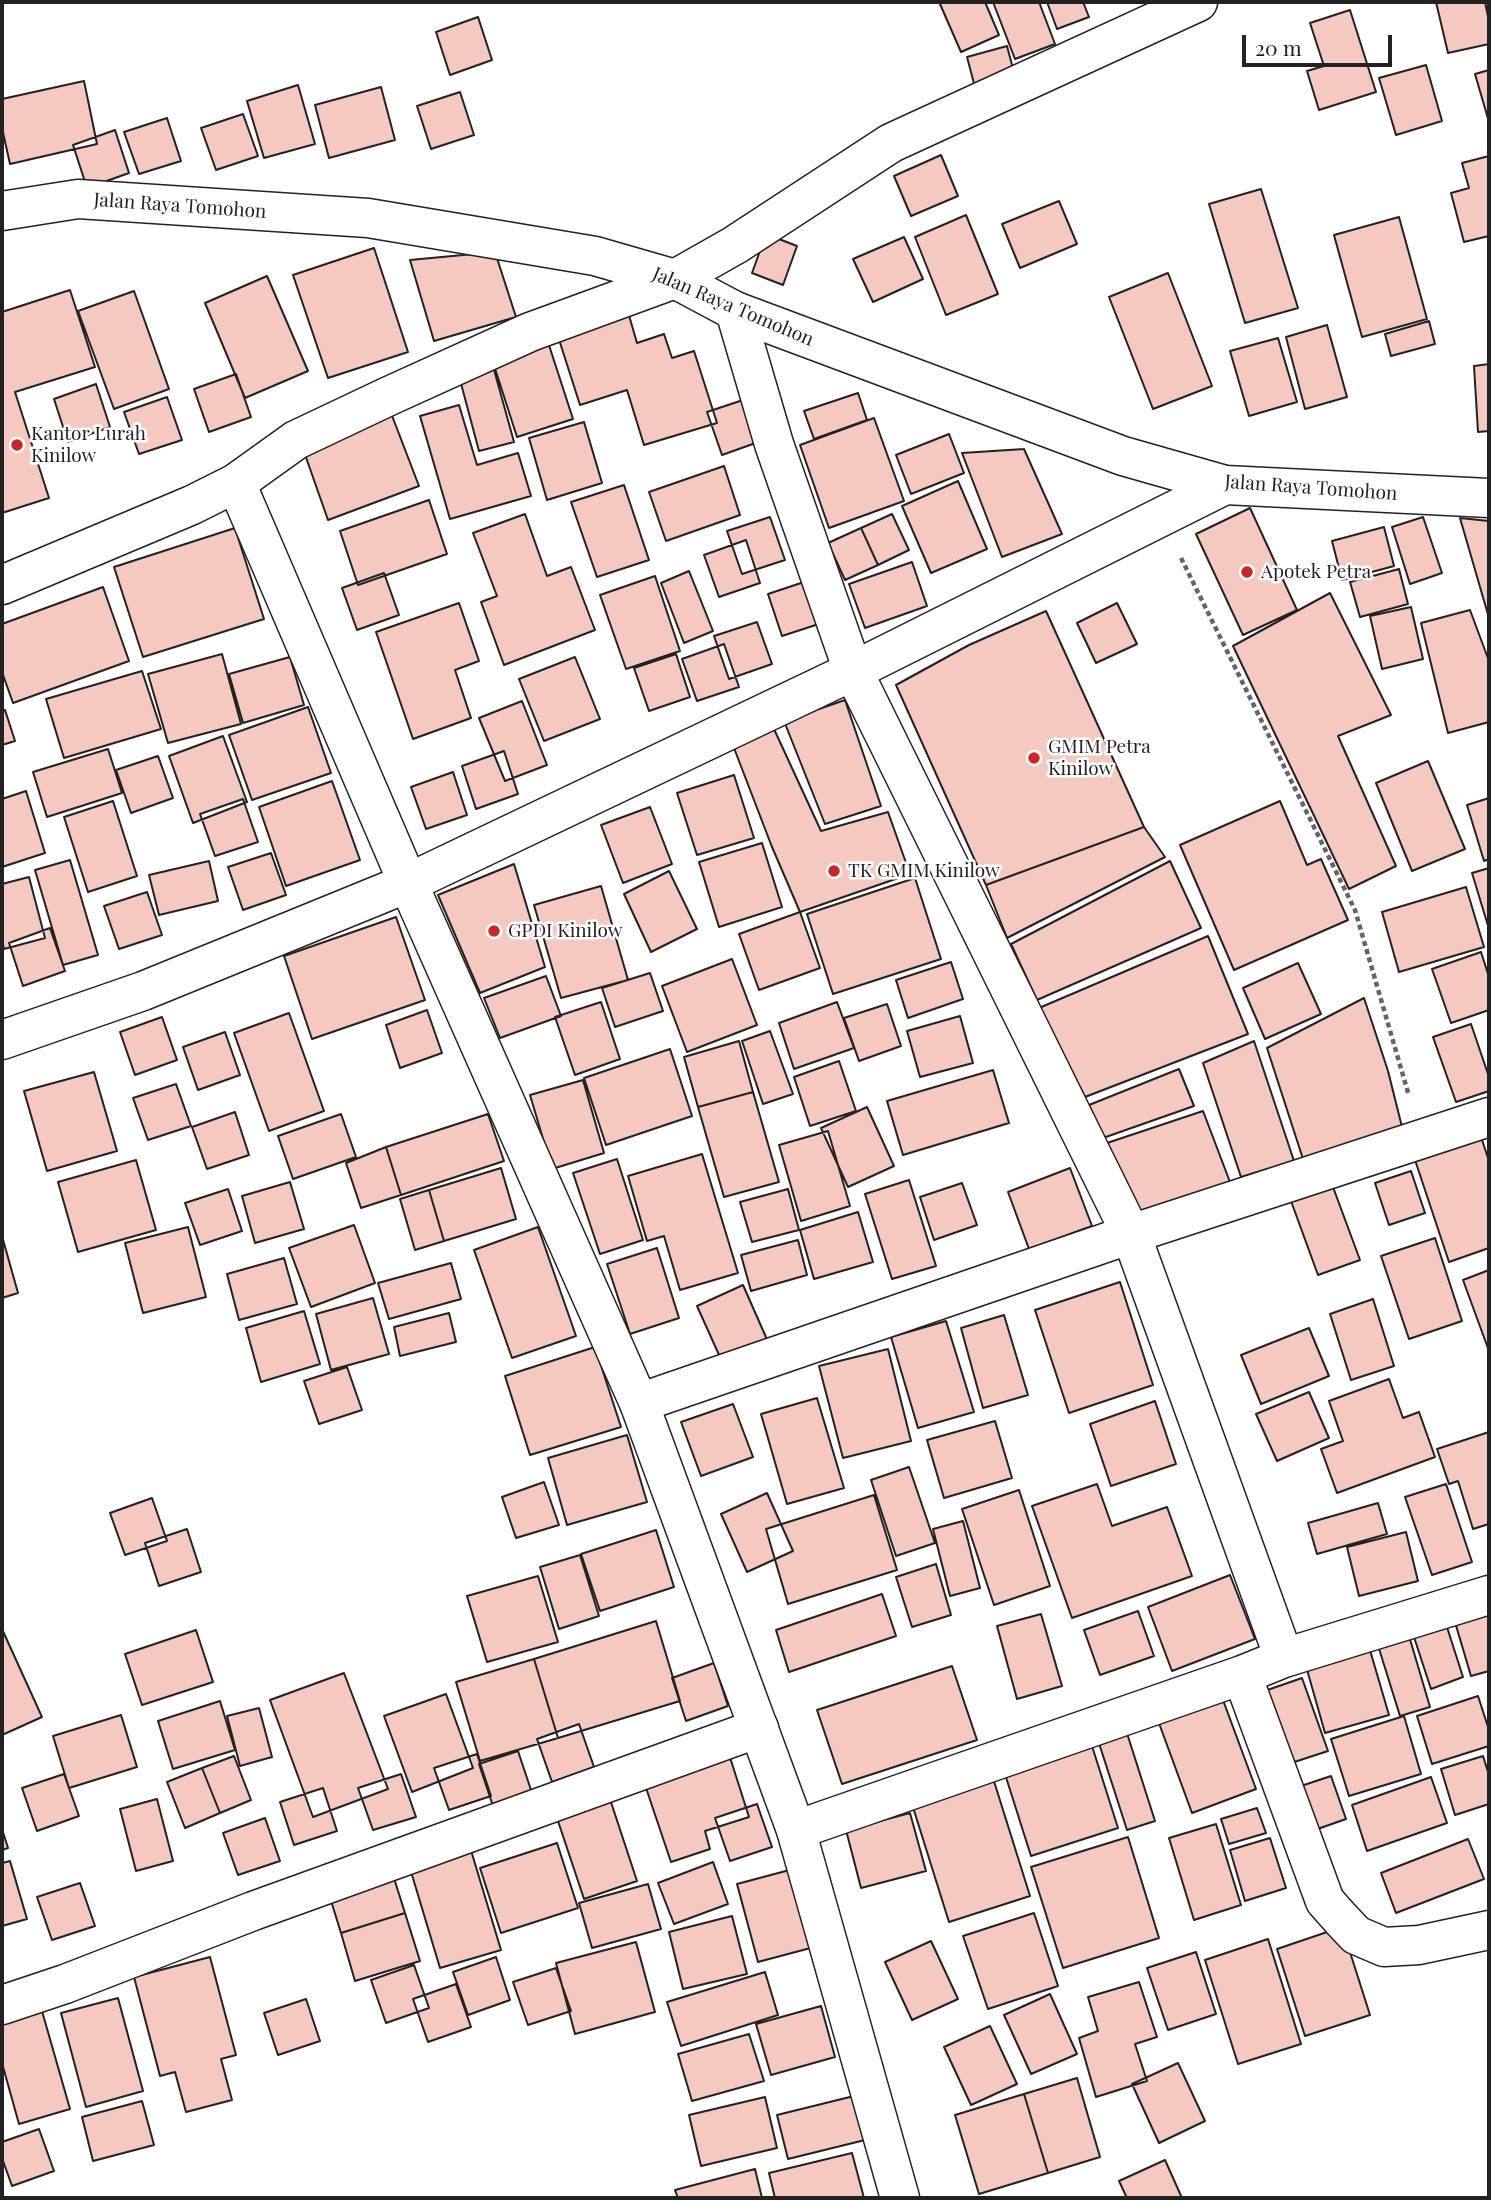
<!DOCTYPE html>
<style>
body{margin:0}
#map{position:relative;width:1491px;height:2200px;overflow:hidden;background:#fff;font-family:"Playfair Display",serif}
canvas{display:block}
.frame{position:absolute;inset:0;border:4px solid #222;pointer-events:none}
.scale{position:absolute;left:1242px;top:35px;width:150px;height:32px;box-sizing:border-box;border:4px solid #222;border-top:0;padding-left:9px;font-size:21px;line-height:24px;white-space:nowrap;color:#222;-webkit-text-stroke:5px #fff;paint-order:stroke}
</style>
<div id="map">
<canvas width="1491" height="2200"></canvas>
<div class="frame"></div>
<div class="scale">20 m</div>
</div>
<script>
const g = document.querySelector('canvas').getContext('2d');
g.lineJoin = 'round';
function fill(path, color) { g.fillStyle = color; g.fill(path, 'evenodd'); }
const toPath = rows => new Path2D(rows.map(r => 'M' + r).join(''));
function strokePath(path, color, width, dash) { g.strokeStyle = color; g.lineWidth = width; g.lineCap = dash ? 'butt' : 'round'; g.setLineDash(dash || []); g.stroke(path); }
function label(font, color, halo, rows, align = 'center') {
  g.font = font + ' "Playfair Display",serif'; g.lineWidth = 5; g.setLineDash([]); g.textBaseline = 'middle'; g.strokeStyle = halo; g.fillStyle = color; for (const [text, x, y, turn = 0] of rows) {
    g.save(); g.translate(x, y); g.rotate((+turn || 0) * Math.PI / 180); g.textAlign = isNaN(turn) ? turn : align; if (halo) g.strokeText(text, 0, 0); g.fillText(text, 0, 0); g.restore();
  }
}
const building = toPath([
 [945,2,985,2,999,35,961,52,940,4,945,2],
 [993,2,1039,2,1055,44,1015,59,993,2],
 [1047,2,1083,2,1089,17,1057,29,1047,2],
 [1436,2,1485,2,1489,21,1489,44,1448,53,1436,2],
 [1350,10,1376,92,1319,110,1307,71,1324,66,1310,23,1350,10],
 [478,17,492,60,450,75,436,32,478,17],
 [1007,46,1016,80,976,91,967,57,1007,46],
 [1426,65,1442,121,1396,135,1379,78,1426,65],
 [1489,70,1489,122,1475,74,1489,70],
 [84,81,97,144,10,164,2,128,2,99,84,81],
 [298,85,315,144,264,158,247,101,298,85],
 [381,87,395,140,329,158,315,105,381,87],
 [460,92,474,135,431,149,417,106,460,92],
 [243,114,258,156,216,170,201,128,243,114],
 [167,118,181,161,139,174,124,132,167,118],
 [115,130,129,173,87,188,73,145,115,130],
 [941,155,958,196,911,216,894,176,941,155],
 [1489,156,1489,236,1464,242,1451,193,1469,188,1462,163,1489,156],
 [1261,189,1298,308,1245,323,1209,204,1261,189],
 [1059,201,1077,244,1020,268,1002,224,1059,201],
 [966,215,998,294,946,315,915,237,966,215],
 [1399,217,1427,319,1362,337,1334,235,1399,217],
 [766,234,797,246,783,285,752,273,766,234],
 [904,237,923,279,873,302,853,259,904,237],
 [374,248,408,352,328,378,293,275,374,248],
 [495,252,516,317,434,341,410,260,495,252],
 [1168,273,1212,386,1153,409,1109,297,1168,273],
 [267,276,308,371,245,398,205,303,267,276],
 [70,290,95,367,15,392,49,498,2,513,2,312,70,290],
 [134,291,169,389,114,409,78,311,134,291],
 [626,305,637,343,664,334,672,358,694,351,717,423,644,445,627,390,580,405,555,327,626,305],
 [1429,321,1435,344,1391,356,1385,334,1429,321],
 [1327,325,1347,397,1305,409,1286,337,1327,325],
 [1278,338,1297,402,1249,416,1230,351,1278,338],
 [547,339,573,419,517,437,491,356,547,339],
 [1489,364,1489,431,1478,432,1474,366,1489,364],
 [493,366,514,442,479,451,459,376,493,366],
 [236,374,251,417,209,432,194,389,236,374],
 [96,384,110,427,68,442,54,399,96,384],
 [858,393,867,420,814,439,804,411,858,393],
 [167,397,182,440,139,454,124,412,167,397],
 [749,398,764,440,722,455,707,412,749,398],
 [459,405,477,465,518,453,531,496,450,519,420,416,459,405],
 [391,413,419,486,328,520,302,446,391,413],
 [874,418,904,501,829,528,800,445,874,418],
 [584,422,602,483,547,500,529,438,584,422],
 [949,434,964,473,911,494,896,455,949,434],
 [1024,449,1062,534,1002,557,962,453,1024,449],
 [724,466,740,515,666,541,649,492,724,466],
 [958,481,987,549,931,573,902,506,958,481],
 [624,485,649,560,597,577,571,502,624,485],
 [429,500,447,554,358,585,340,531,429,500],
 [1250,508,1297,610,1243,635,1196,534,1250,508],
 [525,514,547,576,571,567,595,630,504,665,481,602,497,596,473,533,525,514],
 [892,514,909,550,878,565,861,528,892,514],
 [770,517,785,560,742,574,727,531,770,517],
 [1423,517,1442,573,1410,584,1392,527,1423,517],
 [1460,518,1489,521,1489,618,1460,518],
 [1384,527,1394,566,1342,580,1332,541,1384,527],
 [235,528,264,619,143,657,114,567,235,528],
 [861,528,878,565,845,580,828,543,861,528],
 [746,540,760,583,719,597,704,555,746,540],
 [912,562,927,606,865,628,849,584,912,562],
 [1399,569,1408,604,1360,617,1350,582,1399,569],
 [689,571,713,631,684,643,661,583,689,571],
 [384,573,399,615,357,630,342,588,384,573],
 [655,576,680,651,626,669,600,595,655,576],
 [810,580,825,622,782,636,768,594,810,580],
 [103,587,129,661,13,703,2,672,2,624,103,587],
 [1330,593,1391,715,1338,736,1396,866,1349,889,1233,646,1330,593],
 [459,603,479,661,455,670,471,718,413,739,376,632,459,603],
 [1117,603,1137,644,1096,663,1077,623,1117,603],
 [1411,607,1423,659,1382,669,1370,616,1411,607],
 [1470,610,1489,661,1489,722,1448,733,1421,623,1470,610],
 [1046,611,1144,827,986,885,896,685,969,645,1046,611],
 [757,622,772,664,729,679,714,636,757,622],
 [724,644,739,687,697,701,682,659,724,644],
 [222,654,241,724,168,743,148,674,222,654],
 [676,654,690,697,649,711,634,668,676,654],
 [290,657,304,705,243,723,229,674,290,657],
 [575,657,600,719,544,741,519,679,575,657],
 [142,671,161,729,64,758,46,699,142,671],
 [845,700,881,806,825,824,784,721,845,700],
 [522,701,547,765,505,781,479,718,522,701],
 [308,707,331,773,252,800,229,735,308,707],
 [5,710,15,741,2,745,2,711,5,710],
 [774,729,821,831,888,812,910,874,800,912,772,847,734,748,774,729],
 [223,736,247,802,193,823,169,756,223,736],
 [108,749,122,793,47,817,33,772,108,749],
 [504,751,518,794,476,809,462,766,504,751],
 [158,756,173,798,131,813,116,770,158,756],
 [1428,761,1465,849,1412,871,1376,783,1428,761],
 [453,772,467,815,426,829,411,787,453,772],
 [734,775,754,838,697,855,677,793,734,775],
 [332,781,360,860,286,886,259,807,332,781],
 [26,791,45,853,2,867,2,799,26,791],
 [1489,798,1489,859,1484,861,1467,805,1489,798],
 [243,799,258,842,215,856,200,814,243,799],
 [113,801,137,876,88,892,64,817,113,801],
 [1280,801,1307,865,1321,859,1348,920,1234,970,1180,845,1280,801],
 [650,807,672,864,623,883,601,825,650,807],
 [1144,827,1165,857,1007,938,986,885,1144,827],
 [762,843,782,907,719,927,699,862,762,843],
 [271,853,286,895,243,910,228,867,271,853],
 [70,860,98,955,63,965,35,870,70,860],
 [209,861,218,901,159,915,149,875,209,861],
 [1170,861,1201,928,1037,1000,1011,944,1170,861],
 [514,864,545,967,480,993,438,895,514,864],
 [1489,868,1489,929,1472,873,1489,868],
 [669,871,697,929,651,952,624,894,669,871],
 [29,877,45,938,4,949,2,940,2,884,29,877],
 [915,878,941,959,833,994,807,914,915,878],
 [601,886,628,980,561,998,534,905,601,886],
 [1466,887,1484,947,1399,972,1382,912,1466,887],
 [147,892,162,935,119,949,104,906,147,892],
 [800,912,820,968,759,990,739,934,800,912],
 [396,917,425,1000,312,1039,284,956,396,917],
 [50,928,65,971,23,986,9,943,50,928],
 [1208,936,1248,1034,1085,1097,1039,1008,1208,936],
 [1481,952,1489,977,1489,1010,1451,1023,1432,969,1481,952],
 [732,959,757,1025,687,1052,662,986,732,959],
 [951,962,963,999,908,1018,896,980,951,962],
 [1298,963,1321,1014,1265,1039,1243,988,1298,963],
 [650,973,663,1011,615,1027,602,988,650,973],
 [546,976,561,1016,500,1038,484,998,546,976],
 [1364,998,1388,1071,1402,1127,1303,1159,1267,1048,1364,998],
 [601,1002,620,1059,575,1075,555,1017,601,1002],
 [837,1002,854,1048,794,1069,779,1023,837,1002],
 [887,1004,901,1046,859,1061,844,1018,887,1004],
 [427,1010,442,1053,400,1068,386,1025,427,1010],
 [289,1013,324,1111,269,1131,234,1033,289,1013],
 [960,1016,973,1063,920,1077,907,1031,960,1016],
 [162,1017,177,1060,135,1075,120,1032,162,1017],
 [1471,1024,1489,1077,1489,1091,1456,1102,1433,1037,1471,1024],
 [770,1031,793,1094,763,1104,742,1041,770,1031],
 [225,1032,240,1075,198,1090,183,1047,225,1032],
 [739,1041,753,1092,698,1107,684,1057,739,1041],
 [1254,1041,1294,1161,1241,1177,1203,1063,1254,1041],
 [670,1049,692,1116,606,1145,584,1078,670,1049],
 [839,1061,856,1111,810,1126,794,1077,839,1061],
 [1179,1069,1194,1106,1103,1138,1089,1105,1179,1069],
 [993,1070,1009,1123,903,1155,887,1101,993,1070],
 [94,1072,117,1151,47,1171,24,1091,94,1072],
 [583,1080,604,1153,552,1169,530,1095,583,1080],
 [176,1084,191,1126,148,1140,133,1098,176,1084],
 [753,1092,779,1182,724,1197,698,1107,753,1092],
 [867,1107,894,1166,848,1187,821,1128,867,1107],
 [1203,1111,1230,1182,1135,1213,1107,1143,1203,1111],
 [235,1112,249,1155,207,1169,192,1127,235,1112],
 [341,1114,356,1157,293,1179,278,1136,341,1114],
 [488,1114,504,1161,401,1195,386,1147,488,1114],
 [828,1131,850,1206,801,1221,779,1145,828,1131],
 [1481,1137,1489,1161,1489,1248,1449,1262,1415,1160,1481,1137],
 [386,1147,401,1195,361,1208,346,1163,386,1147],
 [702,1154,738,1273,680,1290,664,1236,647,1241,628,1176,702,1154],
 [617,1159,643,1240,600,1254,573,1173,617,1159],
 [136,1160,156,1230,78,1252,58,1182,136,1160],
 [501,1168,516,1219,444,1241,429,1190,501,1168],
 [1070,1168,1092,1226,1029,1249,1008,1192,1070,1168],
 [1411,1171,1425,1213,1389,1225,1375,1183,1411,1171],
 [909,1180,936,1266,892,1279,865,1194,909,1180],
 [290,1182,304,1229,255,1243,242,1196,290,1182],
 [962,1183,977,1225,934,1240,920,1197,962,1183],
 [1333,1187,1360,1260,1318,1275,1291,1201,1333,1187],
 [228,1189,242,1231,200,1245,185,1203,228,1189],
 [788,1189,799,1230,752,1242,740,1202,788,1189],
 [429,1190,444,1241,415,1250,400,1199,429,1190],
 [858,1212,873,1262,814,1279,800,1230,858,1212],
 [354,1225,375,1283,311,1307,289,1248,354,1225],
 [188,1227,206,1297,143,1313,125,1243,188,1227],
 [538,1227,576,1336,512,1358,474,1250,538,1227],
 [2,1236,18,1293,2,1298,2,1236],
 [1435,1238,1462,1321,1409,1339,1381,1256,1435,1238],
 [798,1240,807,1275,751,1291,741,1255,798,1240],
 [657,1248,679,1318,630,1334,607,1264,657,1248],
 [284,1258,297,1304,239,1320,227,1274,284,1258],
 [451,1263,461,1299,389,1319,378,1283,451,1263],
 [1489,1270,1489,1351,1463,1280,1489,1270],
 [1120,1282,1153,1385,1069,1413,1035,1310,1120,1282],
 [743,1285,769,1344,724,1366,697,1306,743,1285],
 [373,1298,389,1354,331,1370,316,1314,373,1298],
 [1373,1299,1394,1366,1351,1380,1330,1314,1373,1299],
 [304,1311,320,1364,261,1382,246,1328,304,1311],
 [449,1313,456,1342,400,1356,394,1327,449,1313],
 [1004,1315,1028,1395,983,1408,961,1328,1004,1315],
 [946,1321,974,1412,918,1428,891,1337,946,1321],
 [1309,1328,1329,1376,1261,1404,1241,1355,1309,1328],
 [595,1347,621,1427,530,1455,505,1376,595,1347],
 [888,1349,911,1441,843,1458,819,1366,888,1349],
 [347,1367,362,1410,319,1424,304,1381,347,1367],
 [1389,1379,1403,1418,1419,1412,1435,1457,1337,1493,1321,1449,1343,1441,1329,1401,1389,1379],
 [1309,1392,1329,1438,1277,1461,1256,1414,1309,1392],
 [817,1398,844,1488,787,1504,761,1414,817,1398],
 [1155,1401,1176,1464,1111,1486,1090,1424,1155,1401],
 [733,1404,753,1457,701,1476,681,1422,733,1404],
 [995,1421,1012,1478,944,1498,927,1440,995,1421],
 [1489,1432,1489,1524,1473,1529,1458,1481,1449,1484,1437,1449,1489,1432],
 [627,1435,647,1502,567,1525,548,1458,627,1435],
 [909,1467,935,1543,896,1556,871,1480,909,1467],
 [544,1482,559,1525,516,1538,502,1497,544,1482],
 [1097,1484,1112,1526,1167,1507,1192,1576,1072,1618,1032,1506,1097,1484],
 [1446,1484,1472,1562,1432,1575,1405,1497,1446,1484],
 [1019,1490,1050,1586,994,1605,962,1509,1019,1490],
 [767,1493,793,1551,747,1572,721,1514,767,1493],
 [874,1495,897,1570,788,1604,766,1529,874,1495],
 [152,1498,167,1541,125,1555,110,1513,152,1498],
 [1378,1503,1387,1534,1317,1554,1308,1523,1378,1503],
 [963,1521,980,1588,950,1596,933,1529,963,1521],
 [187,1529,201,1572,159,1586,145,1543,187,1529],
 [656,1530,674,1587,600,1611,581,1554,656,1530],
 [1406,1532,1418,1581,1359,1596,1347,1547,1406,1532],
 [580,1555,599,1616,559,1629,540,1567,580,1555],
 [936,1564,951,1615,912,1627,896,1577,936,1564],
 [1230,1575,1255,1639,1172,1671,1148,1607,1230,1575],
 [538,1576,558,1642,487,1662,467,1596,538,1576],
 [882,1594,896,1636,789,1672,776,1630,882,1594],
 [1489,1601,1489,1671,1471,1676,1452,1612,1489,1601],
 [1138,1611,1154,1656,1100,1675,1084,1630,1138,1611],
 [1041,1614,1062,1686,1017,1699,997,1626,1041,1614],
 [656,1621,680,1701,558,1738,534,1659,656,1621],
 [1445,1621,1463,1677,1431,1689,1412,1631,1445,1621],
 [2,1629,42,1717,2,1735,2,1629],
 [1407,1629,1430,1707,1400,1716,1376,1639,1407,1629],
 [196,1630,213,1682,142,1705,125,1654,196,1630],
 [1367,1640,1389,1715,1325,1733,1304,1659,1367,1640],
 [534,1659,558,1738,480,1761,456,1682,534,1659],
 [714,1663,728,1706,686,1721,672,1678,714,1663],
 [952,1666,977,1740,842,1784,817,1710,952,1666],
 [344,1673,388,1789,313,1817,270,1700,344,1673],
 [1302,1678,1328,1751,1279,1767,1253,1695,1302,1678],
 [1220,1692,1256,1789,1192,1813,1156,1715,1220,1692],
 [446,1694,473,1768,412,1792,384,1716,446,1694],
 [1478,1696,1489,1730,1489,1746,1432,1764,1417,1716,1478,1696],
 [220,1701,235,1750,173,1769,158,1721,220,1701],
 [259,1708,272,1757,240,1766,227,1716,259,1708],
 [121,1715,137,1767,69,1788,53,1736,121,1715],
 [1404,1716,1421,1774,1349,1796,1331,1739,1404,1716],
 [579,1724,594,1767,552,1782,537,1739,579,1724],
 [1125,1727,1155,1821,1127,1830,1097,1737,1125,1727],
 [1092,1746,1118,1828,1031,1856,1005,1774,1092,1746],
 [518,1751,535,1802,496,1815,479,1764,518,1751],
 [728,1751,749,1817,705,1831,710,1849,671,1862,643,1779,728,1751],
 [477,1754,491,1796,449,1810,434,1768,477,1754],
 [234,1756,251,1800,220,1813,202,1768,234,1756],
 [1483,1756,1489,1775,1489,1804,1455,1815,1441,1769,1483,1756],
 [202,1768,220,1813,185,1828,167,1782,202,1768],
 [64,1774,79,1816,37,1831,22,1788,64,1774],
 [401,1774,416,1817,373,1830,358,1788,401,1774],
 [1331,1776,1346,1819,1309,1832,1295,1788,1331,1776],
 [1431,1777,1447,1823,1367,1851,1352,1805,1431,1777],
 [993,1778,1030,1896,949,1922,912,1804,993,1778],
 [323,1788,337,1831,294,1845,280,1802,323,1788],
 [607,1790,637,1881,584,1899,554,1809,607,1790],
 [157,1799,173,1861,136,1871,120,1809,157,1799],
 [757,1804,772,1847,730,1861,715,1818,757,1804],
 [1257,1808,1266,1833,1229,1844,1221,1819,1257,1808],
 [910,1813,926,1871,861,1888,846,1830,910,1813],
 [265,1818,280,1861,238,1875,223,1833,265,1818],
 [1216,1824,1241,1905,1194,1920,1169,1838,1216,1824],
 [2,1829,8,1848,2,1850,2,1829],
 [1128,1837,1159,1938,1063,1968,1031,1867,1128,1837],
 [1270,1838,1286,1888,1245,1901,1230,1850,1270,1838],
 [1468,1839,1484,1879,1396,1913,1381,1873,1468,1839],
 [557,1843,578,1908,501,1933,480,1868,557,1843],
 [470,1847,501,1950,440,1968,409,1865,470,1847],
 [10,1861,27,1919,2,1926,2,1863,10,1861],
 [713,1862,728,1904,674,1924,658,1883,713,1862],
 [797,1868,818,1946,758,1962,737,1884,797,1868],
 [392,1872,405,1913,341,1933,328,1891,392,1872],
 [80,1883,95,1926,52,1940,37,1897,80,1883],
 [648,1884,661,1929,592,1948,579,1903,648,1884],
 [405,1913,420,1961,355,1981,341,1933,405,1913],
 [1034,1913,1058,1986,988,2009,963,1936,1034,1913],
 [732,1916,747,1974,683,1989,669,1932,732,1916],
 [1342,1927,1370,2015,1305,2036,1277,1949,1342,1927],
 [1268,1939,1301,2044,1238,2064,1205,1960,1268,1939],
 [931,1941,958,1999,912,2020,885,1962,931,1941],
 [636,1942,655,2012,575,2034,556,1963,636,1942],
 [1196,1952,1216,2014,1168,2030,1147,1968,1196,1952],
 [210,1957,236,2055,221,2059,232,2100,186,2112,175,2072,160,2076,134,1977,210,1957],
 [496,1957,510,2000,468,2015,453,1972,496,1957],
 [414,1965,429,2008,386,2023,371,1980,414,1965],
 [556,1968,571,2011,528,2025,513,1982,556,1968],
 [765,1972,778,2015,681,2046,667,2002,765,1972],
 [1139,1982,1157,2037,1135,2044,1147,2081,1096,2097,1079,2038,1098,2031,1088,1997,1139,1982],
 [456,1984,471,2027,428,2042,413,1999,456,1984],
 [1050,1994,1077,2054,1031,2074,1004,2015,1050,1994],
 [118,1998,143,2091,86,2107,61,2013,118,1998],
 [306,1999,320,2041,278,2055,264,2013,306,1999],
 [821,2006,835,2057,771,2075,756,2024,821,2006],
 [42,2011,70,2109,19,2124,2,2063,2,2022,42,2011],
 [990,2026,1017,2084,971,2105,944,2047,990,2026],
 [749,2034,764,2081,692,2101,678,2054,749,2034],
 [1178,2063,1205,2121,1159,2143,1132,2084,1178,2063],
 [1077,2078,1100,2157,1048,2173,1024,2094,1077,2078],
 [1024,2094,1048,2173,979,2194,955,2115,1024,2094],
 [858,2095,869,2139,788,2159,777,2115,858,2095],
 [765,2097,777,2148,701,2166,689,2115,765,2097],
 [142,2101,154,2145,93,2161,82,2117,142,2101],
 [39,2129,54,2171,12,2186,2,2158,2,2142,39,2129],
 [852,2153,864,2198,775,2198,769,2173,852,2153],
 [1165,2160,1182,2198,1127,2198,1119,2181,1165,2160],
 [755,2169,762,2198,678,2198,675,2190,755,2169]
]);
fill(building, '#f3c9c0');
strokePath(building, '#222', 2);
const minor = toPath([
 [735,311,774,444,853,671,1131,1234,1284,1658],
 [2,585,192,505,236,483,296,440,389,396,530,332,675,279,735,245,891,143,1198,2],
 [2,1040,143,991,408,883,236,483],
 [639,1403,1131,1234,1489,1117],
 [1242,1675,1325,1901,1341,1919,1356,1935,1384,1947,1419,1945,1489,1930],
 [796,1830,1242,1675,1284,1658,1489,1595],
 [2,2005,65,1984,253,1911,759,1728]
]);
const tertiary = toPath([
 [900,2198,796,1830,639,1403,408,883,853,671,1225,485]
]);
const trunk = toPath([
 [2,211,78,199,368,218,595,256,675,279,735,311,1123,456,1225,485,1489,498]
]);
strokePath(minor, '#222', 41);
strokePath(tertiary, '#222', 41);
strokePath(trunk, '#222', 41);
strokePath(toPath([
 [1181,558,1355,910,1409,1096]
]), '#646464', 4.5, [5, 3.5]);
strokePath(minor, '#fff', 38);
strokePath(tertiary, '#fff', 38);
strokePath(trunk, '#fff', 38);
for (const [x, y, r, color] of [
 [17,445,7,"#c62828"],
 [1247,572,7,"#c62828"],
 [1034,758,7,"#c62828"],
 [834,871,7,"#c62828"],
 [494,931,7,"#c62828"]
]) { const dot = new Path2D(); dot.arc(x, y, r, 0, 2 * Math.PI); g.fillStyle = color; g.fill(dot); strokePath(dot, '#fff', 2.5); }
label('19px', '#222', '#fff', [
 ["Jalan Raya Tomohon",180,206,4],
 ["Jalan Raya Tomohon",733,307,23],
 ["Jalan Raya Tomohon",1311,488,4]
]);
label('19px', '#222', '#fff', [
 ["Kantor Lurah",31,434],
 ["Kinilow",31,456],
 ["Apotek Petra",1261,572],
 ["GMIM Petra",1048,747],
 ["Kinilow",1048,769],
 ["TK GMIM Kinilow",848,871],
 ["GPDI Kinilow",508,931]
], 'left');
</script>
